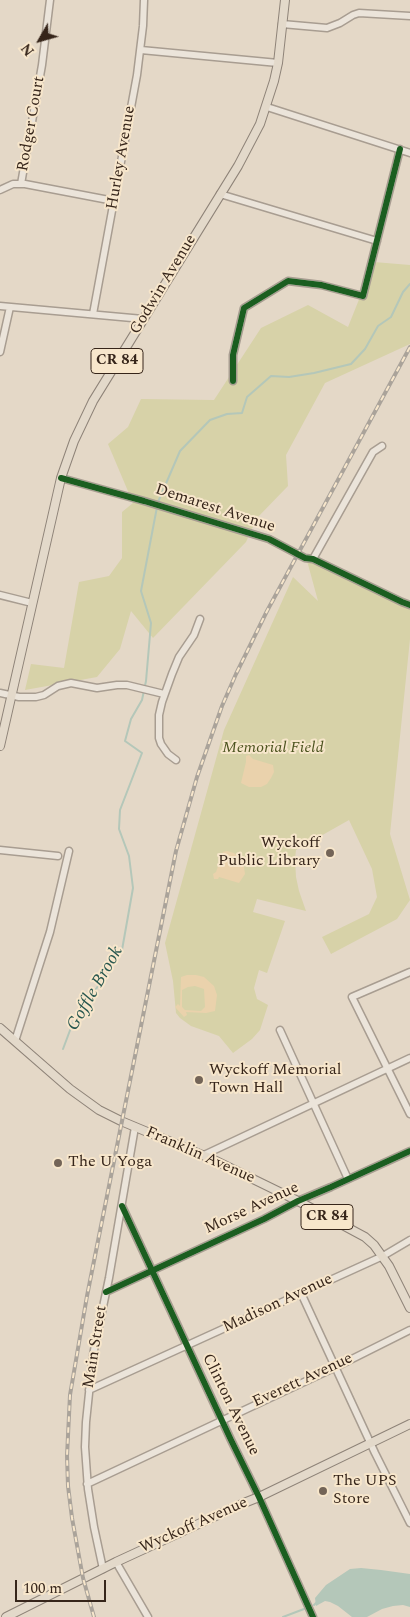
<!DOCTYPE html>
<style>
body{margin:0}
#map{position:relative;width:410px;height:1617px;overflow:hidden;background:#e4d8c7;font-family:Spectral,serif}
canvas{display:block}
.north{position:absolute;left:15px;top:15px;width:50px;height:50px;-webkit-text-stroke:4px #f7e6cb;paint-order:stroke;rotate:232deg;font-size:14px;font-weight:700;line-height:20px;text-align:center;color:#36251a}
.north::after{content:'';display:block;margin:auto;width:18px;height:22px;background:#36251a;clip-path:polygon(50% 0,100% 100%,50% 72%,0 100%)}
.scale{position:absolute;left:15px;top:1580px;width:91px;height:22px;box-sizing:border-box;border:2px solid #36251a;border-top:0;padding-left:6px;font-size:15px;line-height:18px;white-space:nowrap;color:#36251a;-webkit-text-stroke:4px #f7e6cb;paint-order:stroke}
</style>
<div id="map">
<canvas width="410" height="1617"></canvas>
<div class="north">N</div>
<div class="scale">100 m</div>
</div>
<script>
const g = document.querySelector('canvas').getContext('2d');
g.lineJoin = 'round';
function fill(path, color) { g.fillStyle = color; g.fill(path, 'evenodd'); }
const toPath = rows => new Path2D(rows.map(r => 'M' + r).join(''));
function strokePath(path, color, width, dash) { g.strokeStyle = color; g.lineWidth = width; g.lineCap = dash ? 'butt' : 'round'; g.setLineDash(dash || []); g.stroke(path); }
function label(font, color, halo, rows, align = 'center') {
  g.font = font + ' Spectral,serif'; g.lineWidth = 4; g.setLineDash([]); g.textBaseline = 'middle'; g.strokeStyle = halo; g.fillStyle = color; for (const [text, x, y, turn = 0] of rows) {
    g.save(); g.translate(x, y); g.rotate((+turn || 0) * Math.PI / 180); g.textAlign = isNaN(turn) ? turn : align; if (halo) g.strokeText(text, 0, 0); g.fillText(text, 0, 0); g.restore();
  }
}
fill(toPath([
 [374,262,410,265,410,344,325,383,286,455,288,486,257,518,246,542,153,638,131,611,120,649,97,677,25,690,31,664,64,668,79,582,109,576,122,558,122,512,133,503,108,444,128,427,141,399,214,400,261,328,308,305,348,327],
 [306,557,410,604,410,639,390,834,410,900,397,919,331,954,322,937,369,914,377,897,372,869,349,820,296,850,295,859,296,877,299,891,306,911,257,899,253,912,285,921,267,973,259,970,254,988,257,999,268,1005,260,1030,252,1039,233,1053,219,1036,191,1026,180,1018,176,1013,173,981,165,943,224,730,293,577,318,601]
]), '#d7d2a8');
fill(toPath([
 [249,755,253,759,273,765,274,772,271,778,267,784,261,787,249,787,241,783,246,762,246,756],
 [227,851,234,853,243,861,245,874,239,883,219,877,218,879,214,879,213,874,216,872,223,852],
 [187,975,196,975,204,977,214,986,217,995,215,1011,206,1013,186,1012,187,1015,184,1017,175,1007,178,1004,180,1006,181,977],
 [195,986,204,989,205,1007,201,1011,185,1010,182,1007,182,990,188,987]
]), '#ead2ac');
fill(toPath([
 [361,1568,381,1570,410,1574,410,1607,403,1605,393,1606,382,1609,367,1617,352,1617,338,1606,330,1602,325,1601,316,1606,315,1598,326,1585,350,1569]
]), '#b4c7b9');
strokePath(toPath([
 [158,502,180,451,210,420,227,414,242,413,247,397,271,376,289,377,314,373,351,364,365,349,378,326,391,317,403,292,410,284],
 [63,1049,72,1025,122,950,133,888,129,856,119,829,120,810,142,753,125,741,131,719,142,700,146,681,151,623,141,591,157,507],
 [314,1605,317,1602],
 [283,1617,304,1609]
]), '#b4c7b9', 2);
const minor = toPath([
 [282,24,327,28,340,23,353,15,359,13,410,16],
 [141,50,278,63],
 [267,107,410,153],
 [21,184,42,65,50,0],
 [0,190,13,184,25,184,114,201],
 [220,194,377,241],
 [0,306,143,319],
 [93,314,137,75,143,26,144,0],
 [0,352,10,307],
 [233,381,233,355,244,308,288,281,321,285,363,296,400,149],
 [61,478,144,501,269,539,305,558,313,559,402,602,410,605],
 [313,559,373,452,382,446],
 [0,595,32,603],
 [0,693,19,697,36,697,44,695,58,686,71,683,97,688,117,685,127,685,164,694],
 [176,760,168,754,161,744,159,738,159,715,162,702,172,674,179,657,194,635,200,619],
 [0,850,58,856],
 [410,972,352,997,410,1114],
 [280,1030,348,1179],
 [15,1041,50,932,69,851],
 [204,1155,410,1058],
 [122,1206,231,1440,259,1497,313,1617],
 [106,1292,264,1219,298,1201,331,1187,410,1151],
 [301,1293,375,1453,410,1523],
 [89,1390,383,1256,410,1240],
 [87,1484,336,1367,410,1330],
 [116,1562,148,1617],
 [103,1569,94,1527,88,1489,85,1447,86,1422,93,1355,109,1278,135,1127]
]);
const major = toPath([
 [0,746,61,478,74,441,93,401,238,166,260,124,274,81,278,63,285,0],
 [0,1028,70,1089,99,1110,121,1121,212,1159,298,1201,365,1237,374,1245,389,1266,410,1308],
 [6,1617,116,1562,244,1503,259,1497,410,1424]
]);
strokePath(minor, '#a89d91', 9);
strokePath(major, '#8e8378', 10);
strokePath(minor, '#ebe4da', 6);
strokePath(major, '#e3d9ca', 8);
const rail = toPath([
 [94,1617,83,1578,72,1518,68,1486,67,1456,70,1395,87,1296,176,851,197,777,222,706,236,674,267,611,410,347]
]);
strokePath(rail, '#aaa39a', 4);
strokePath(rail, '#f7e6cb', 2, [5.5]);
strokePath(toPath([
 [233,381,233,355,244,308,288,281,321,285,363,296,400,149],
 [61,478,144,501,269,539,305,558,313,559,402,602,410,605],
 [122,1206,231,1440,259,1497,313,1617],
 [106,1292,264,1219,298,1201,331,1187,410,1151]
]), '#1b5e20', 6);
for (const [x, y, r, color] of [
 [330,853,5,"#736457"],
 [199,1080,5,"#736457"],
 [58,1163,5,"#736457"],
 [323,1491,5,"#736457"]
]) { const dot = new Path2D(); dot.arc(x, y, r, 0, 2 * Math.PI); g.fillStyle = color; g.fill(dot); strokePath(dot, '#f7e6cb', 2); }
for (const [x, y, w] of [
 [117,361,52],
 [327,1217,52]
]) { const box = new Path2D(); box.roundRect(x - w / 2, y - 12.5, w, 25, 4); g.fillStyle = '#f7e6cb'; g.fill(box); strokePath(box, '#36251a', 1); }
label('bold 15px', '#36251a', null, [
 ["CR 84",117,361],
 ["CR 84",327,1217]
]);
label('16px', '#36251a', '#f7e6cb', [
 ["Rodger Court",32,124,-80],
 ["Hurley Avenue",122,158,-80],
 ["Godwin Avenue",164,285,-59],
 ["Demarest Avenue",215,509,18],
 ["Franklin Avenue",200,1156,24],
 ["Morse Avenue",252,1209,-25],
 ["Madison Avenue",278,1304,-25],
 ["Main Street",96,1347,-81],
 ["Everett Avenue",303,1381,-25],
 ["Clinton Avenue",230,1405,64],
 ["Wyckoff Avenue",194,1526,-24]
]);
label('italic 16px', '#4c531f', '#f7e6cb', [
 ["Memorial Field",273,749]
]);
label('16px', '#36251a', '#f7e6cb', [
 ["Wyckoff",320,844,"right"],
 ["Public Library",320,862,"right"],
 ["Wyckoff Memorial",209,1071],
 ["Town Hall",209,1089],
 ["The U Yoga",68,1163],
 ["The UPS",333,1482],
 ["Store",333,1500]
], 'left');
label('italic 18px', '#28574f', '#f7e6cb', [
 ["Goffle Brook",96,989,-60]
]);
</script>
